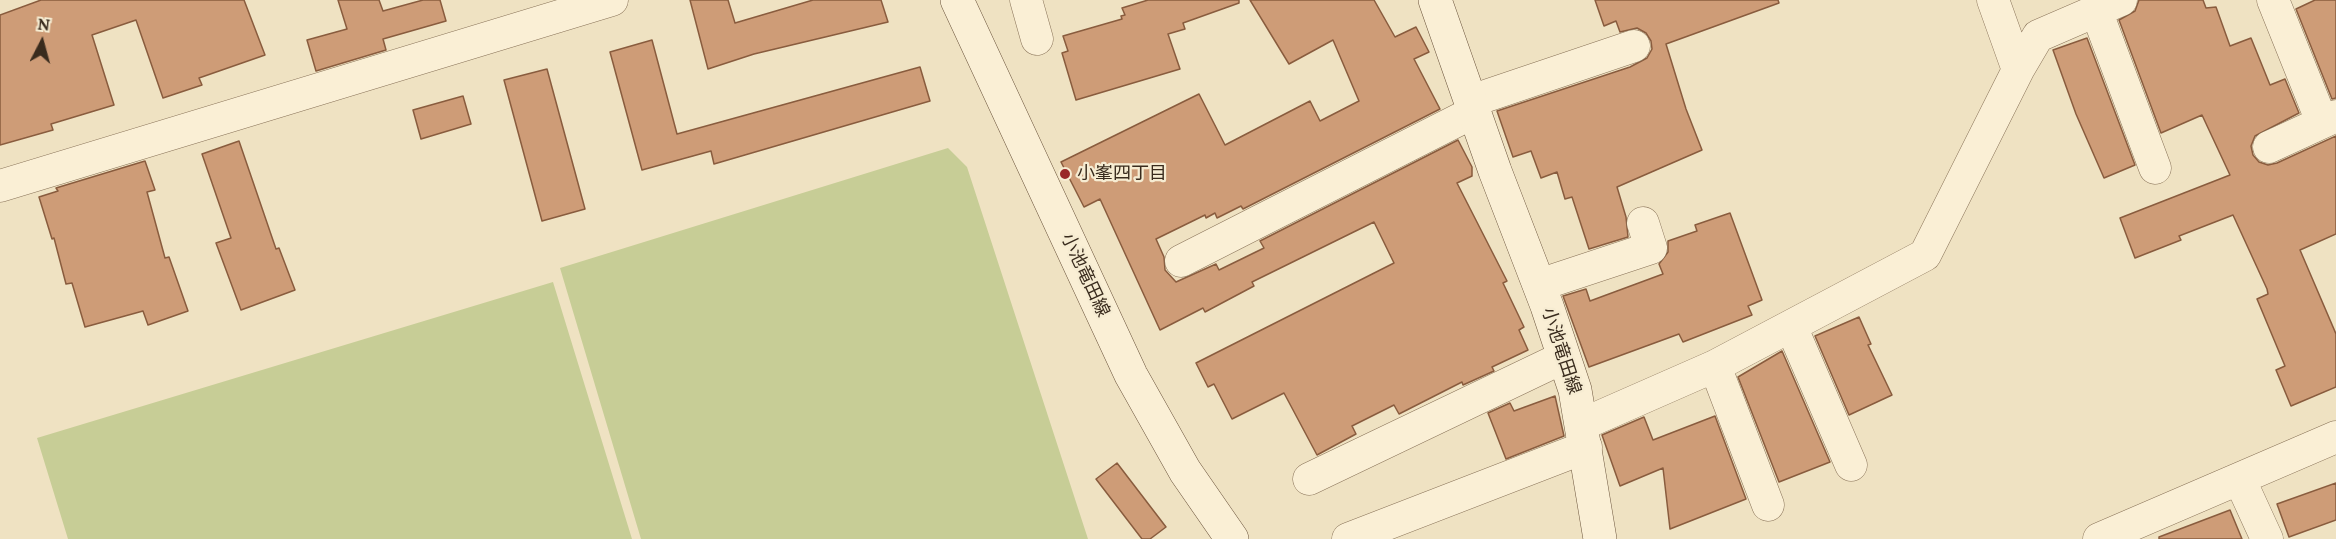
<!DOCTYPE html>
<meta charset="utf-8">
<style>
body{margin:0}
#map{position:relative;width:2336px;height:539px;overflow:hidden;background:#efe2c2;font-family:Lora,serif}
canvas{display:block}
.north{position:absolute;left:12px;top:12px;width:60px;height:60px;-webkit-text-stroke:4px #f6ecd2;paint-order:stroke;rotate:6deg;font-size:16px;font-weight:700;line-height:24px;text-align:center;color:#392b1d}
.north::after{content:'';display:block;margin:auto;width:21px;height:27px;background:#392b1d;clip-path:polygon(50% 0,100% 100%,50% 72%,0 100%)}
</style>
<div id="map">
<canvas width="2336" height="539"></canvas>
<div class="north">N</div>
</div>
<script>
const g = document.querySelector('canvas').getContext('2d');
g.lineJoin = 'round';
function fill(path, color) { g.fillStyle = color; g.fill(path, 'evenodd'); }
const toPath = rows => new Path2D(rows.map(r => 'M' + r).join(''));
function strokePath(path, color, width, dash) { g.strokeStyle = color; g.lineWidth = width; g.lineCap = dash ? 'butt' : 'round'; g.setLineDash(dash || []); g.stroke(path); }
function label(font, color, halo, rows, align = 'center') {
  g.font = font + ' Lora,"Noto Sans JP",serif'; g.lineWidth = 4.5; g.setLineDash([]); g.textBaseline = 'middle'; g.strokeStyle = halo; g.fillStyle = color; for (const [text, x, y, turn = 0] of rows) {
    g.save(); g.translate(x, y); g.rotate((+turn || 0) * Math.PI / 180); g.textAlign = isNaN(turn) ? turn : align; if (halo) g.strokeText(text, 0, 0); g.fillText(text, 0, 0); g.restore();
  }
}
fill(toPath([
 [948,148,967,167,1088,539,641,539,560,268],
 [553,282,632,539,68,539,37,438]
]), '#c7cd96');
const building = toPath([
 [41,0,244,0,265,55,199,78,202,85,163,98,136,20,92,35,114,105,51,124,53,130,0,145,0,15,41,0],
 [338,0,379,0,383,11,423,0,440,0,446,21,383,39,386,50,316,71,307,40,347,29,338,0],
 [690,0,728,0,735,23,813,0,881,0,888,22,754,54,708,69,690,0],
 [1148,0,1239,0,1239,3,1183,23,1185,29,1168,34,1180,69,1076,100,1062,53,1068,51,1063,36,1122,19,1121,16,1125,15,1122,8,1148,0],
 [1250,0,1374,0,1395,37,1416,27,1429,52,1414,59,1440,109,1243,209,1241,206,1217,218,1215,213,1206,218,1205,215,1156,239,1164,257,1165,270,1176,282,1216,264,1219,270,1264,248,1260,241,1458,140,1472,167,1472,176,1457,183,1507,281,1503,283,1524,327,1519,330,1528,350,1492,367,1494,371,1463,385,1462,382,1399,414,1394,405,1352,426,1356,434,1317,455,1284,393,1232,419,1214,384,1208,387,1196,363,1394,263,1374,222,1252,282,1254,286,1205,312,1203,308,1160,330,1100,199,1084,207,1061,162,1199,94,1225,145,1310,101,1320,121,1359,101,1333,40,1289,64,1250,0],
 [1595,0,1778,0,1779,3,1666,44,1686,109,1702,150,1617,187,1626,217,1628,237,1589,249,1572,197,1565,199,1557,172,1541,178,1531,151,1513,157,1497,111,1630,67,1647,58,1652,49,1651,41,1646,33,1637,28,1620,32,1616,21,1604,26,1595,0],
 [2139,0,2203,0,2206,8,2216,7,2230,46,2251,38,2270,85,2285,79,2299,113,2255,136,2251,146,2253,155,2259,162,2268,165,2277,163,2336,136,2336,234,2300,250,2336,334,2336,387,2291,406,2276,370,2285,366,2257,299,2268,294,2267,289,2233,215,2179,236,2181,240,2135,258,2120,218,2230,175,2202,115,2161,133,2119,20,2135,11,2139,0],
 [2315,0,2336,0,2336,98,2332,99,2296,9,2315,0],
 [2087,38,2135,165,2104,178,2076,114,2053,50,2087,38],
 [652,40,677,134,920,67,930,101,714,164,711,151,642,170,610,52,652,40],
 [547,69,585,209,542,221,504,80,547,69],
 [463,96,471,124,421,139,413,110,463,96],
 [239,141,276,249,279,248,295,290,241,310,216,243,231,238,202,154,239,141],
 [145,161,155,190,147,192,165,258,169,257,188,311,148,325,143,311,85,327,72,283,66,284,54,238,52,239,39,197,58,191,56,188,145,161],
 [1730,213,1762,300,1748,306,1752,315,1683,342,1679,334,1589,367,1563,296,1586,289,1590,301,1663,274,1659,264,1668,252,1668,241,1697,231,1695,225,1730,213],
 [1859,317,1871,344,1868,345,1892,395,1849,415,1815,336,1859,317],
 [1782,351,1830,462,1779,482,1738,377,1782,351],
 [1555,396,1564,436,1506,459,1488,413,1510,403,1514,411,1555,396],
 [1715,416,1746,499,1670,529,1663,468,1620,486,1602,435,1644,417,1653,440,1715,416],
 [1117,463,1166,527,1150,539,1142,539,1096,479,1117,463],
 [2336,483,2336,520,2289,537,2277,504,2336,483],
 [2230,510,2242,539,2159,539,2159,537,2230,510]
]);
fill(building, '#ce9c77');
strokePath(building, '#895c3e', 1.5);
const street = toPath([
 [1026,0,1037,39],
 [2273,0,2322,122],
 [2096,10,2155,168],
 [2018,70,2038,36,2121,0],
 [1471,101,1634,46],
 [2269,147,2336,116],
 [0,186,612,0],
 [1181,261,1474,112],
 [1539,285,1651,248,1643,223],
 [1791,326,1851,465],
 [1715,366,1768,505],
 [1583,424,1715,366,1925,255,2018,70,1993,0],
 [1309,479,1564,357],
 [2240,480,2267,539],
 [1348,539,1586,447],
 [2099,539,2336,437]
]);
const secondary = toPath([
 [957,0,1131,375,1185,471,1232,539],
 [1435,0,1495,171,1547,306,1575,390,1600,539]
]);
strokePath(street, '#897359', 33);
strokePath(secondary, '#6b543c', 34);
strokePath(street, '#faefd5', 32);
strokePath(secondary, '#faefd5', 33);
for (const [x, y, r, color] of [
 [1065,174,6,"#9a2727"]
]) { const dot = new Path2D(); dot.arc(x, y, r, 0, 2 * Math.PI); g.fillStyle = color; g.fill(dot); strokePath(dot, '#f6ecd2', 2); }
label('18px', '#392b1d', '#f6ecd2', [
 ["小峯四丁目",1077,174]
], 'left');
label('18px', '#392b1d', '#f6ecd2', [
 ["小池竜田線",1085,275,65],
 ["小池竜田線",1561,351,72]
]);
</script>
